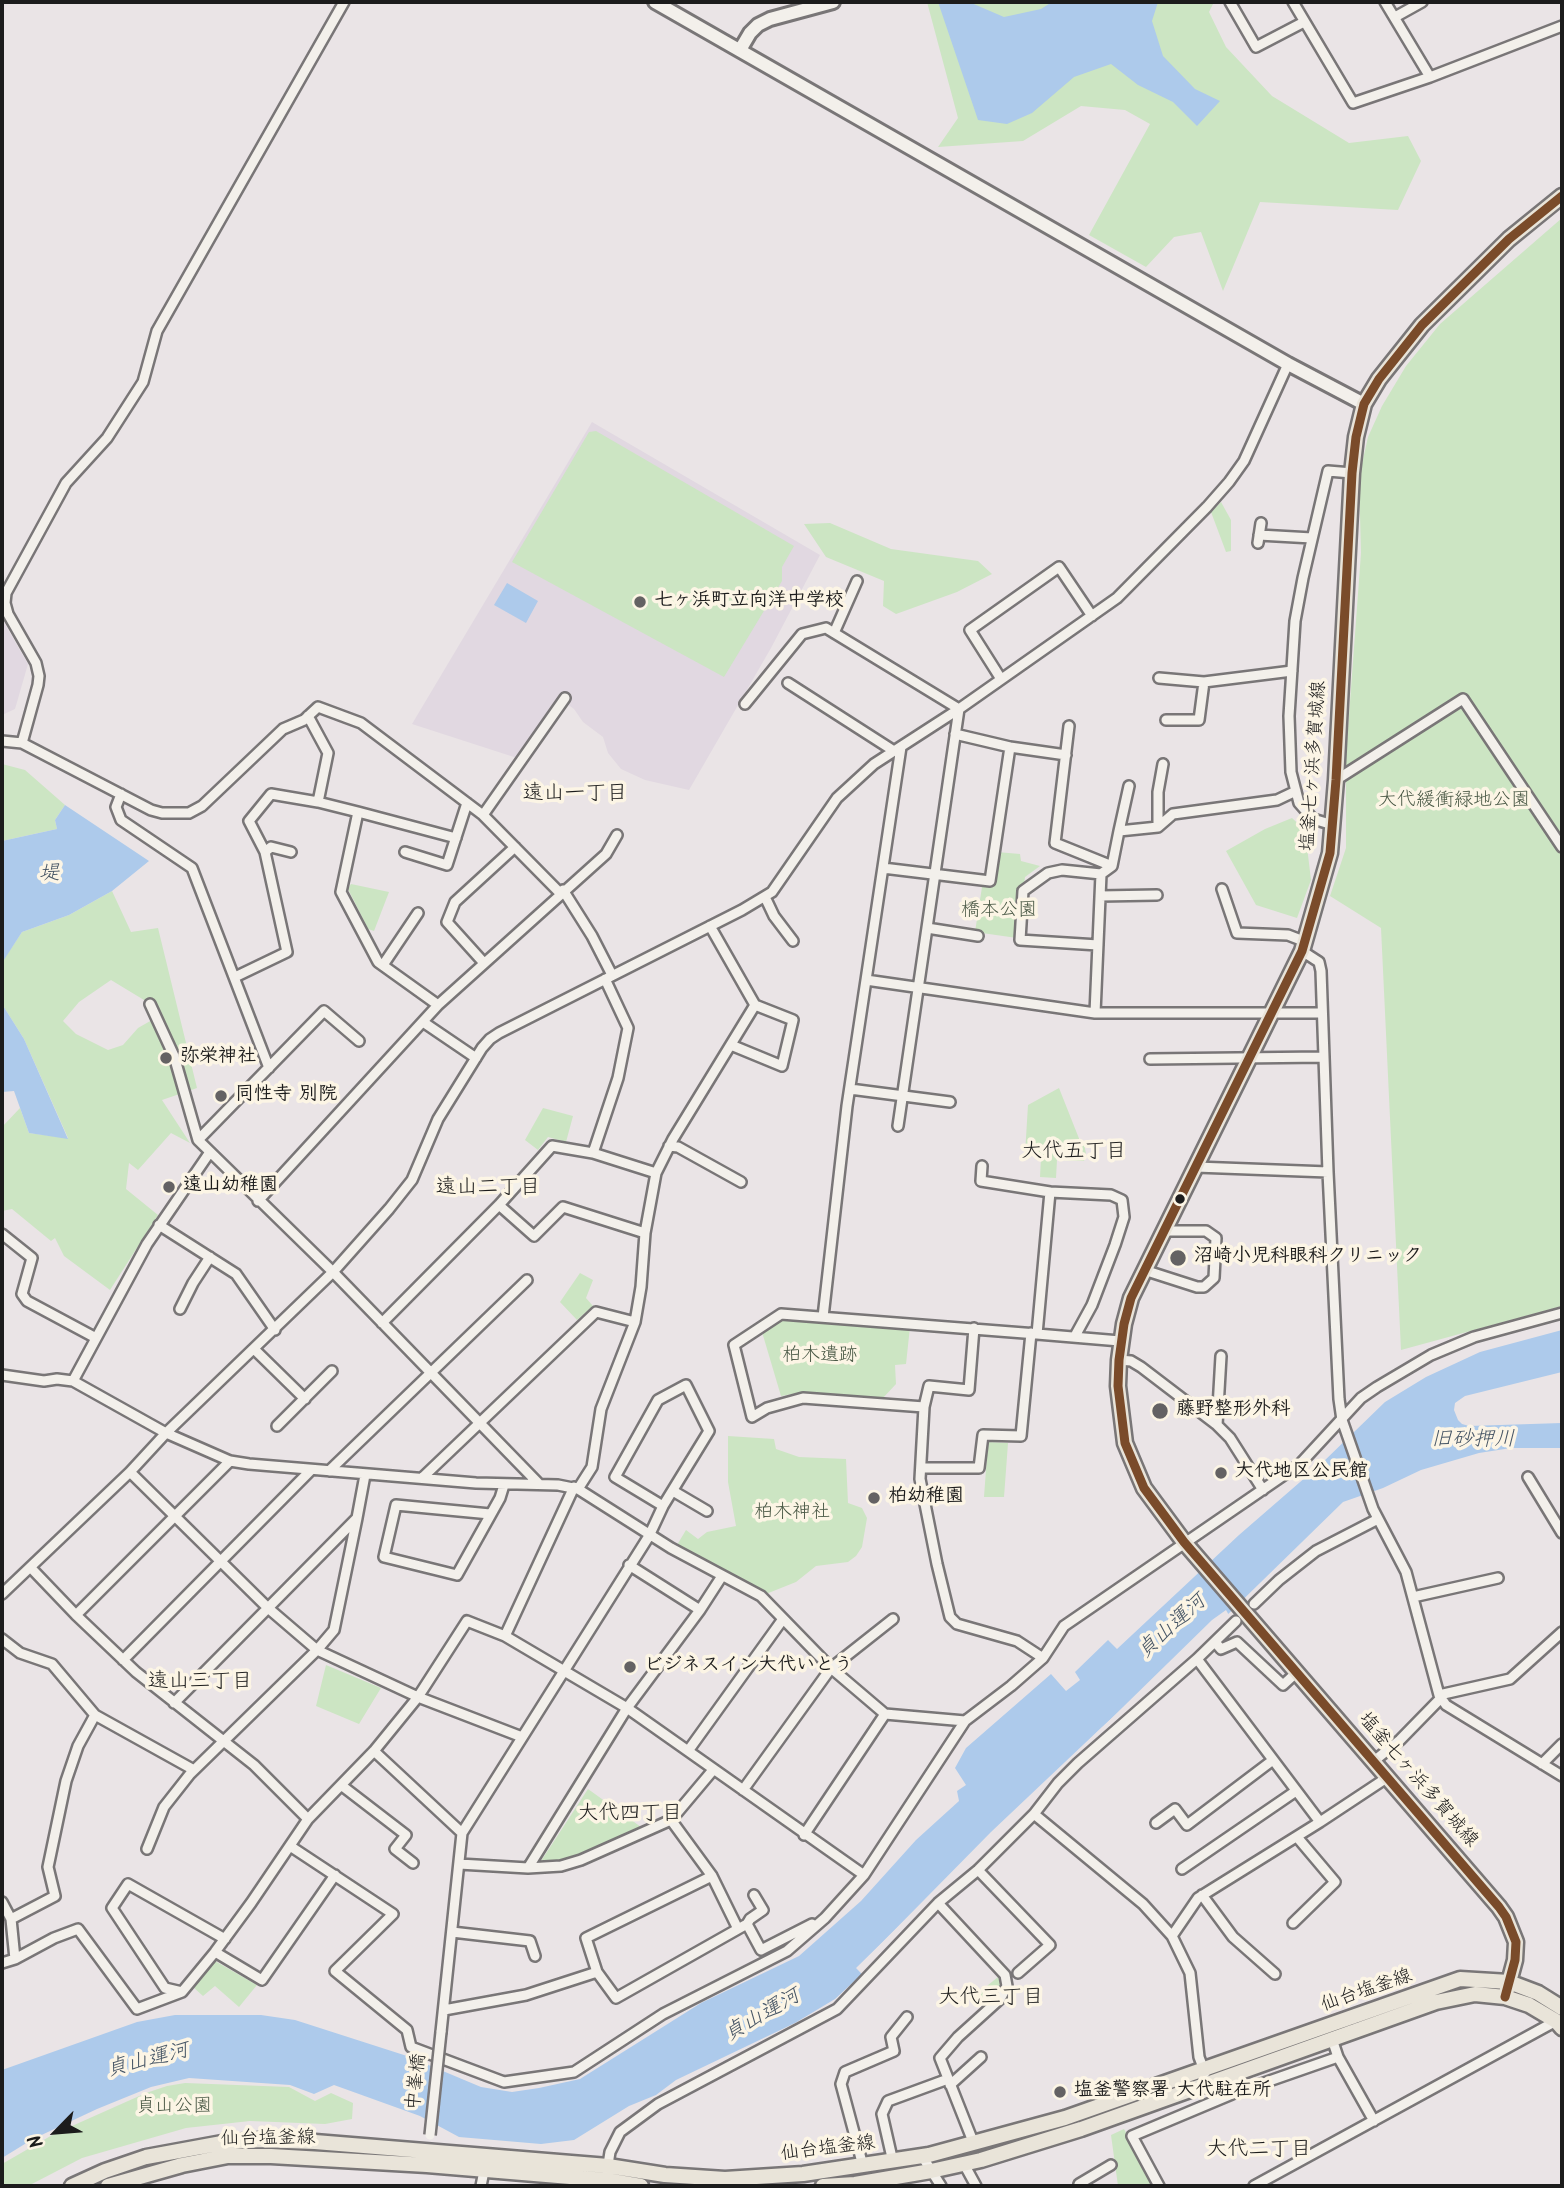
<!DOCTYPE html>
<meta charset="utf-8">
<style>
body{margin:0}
#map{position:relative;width:1564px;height:2188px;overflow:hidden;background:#eae4e6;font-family:Kalam,sans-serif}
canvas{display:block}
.frame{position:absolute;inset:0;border:4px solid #1c1c1c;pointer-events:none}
.north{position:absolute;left:21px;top:2097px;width:70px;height:70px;-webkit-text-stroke:5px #fcf5e5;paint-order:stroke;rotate:245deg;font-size:19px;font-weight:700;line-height:28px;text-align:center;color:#1c1c1c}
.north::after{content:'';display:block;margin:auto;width:24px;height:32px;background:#1c1c1c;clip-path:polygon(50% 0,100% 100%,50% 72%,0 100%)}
</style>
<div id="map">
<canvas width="1564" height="2188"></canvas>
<div class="frame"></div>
<div class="north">N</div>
</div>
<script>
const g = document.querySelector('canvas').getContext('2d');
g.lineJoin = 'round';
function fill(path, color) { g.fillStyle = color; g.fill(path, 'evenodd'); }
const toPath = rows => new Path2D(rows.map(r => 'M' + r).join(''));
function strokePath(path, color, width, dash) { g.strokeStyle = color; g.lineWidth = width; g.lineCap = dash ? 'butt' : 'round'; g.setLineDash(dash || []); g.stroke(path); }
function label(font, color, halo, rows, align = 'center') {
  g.font = font + ' Kalam,"Klee One",sans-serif'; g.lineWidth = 7; g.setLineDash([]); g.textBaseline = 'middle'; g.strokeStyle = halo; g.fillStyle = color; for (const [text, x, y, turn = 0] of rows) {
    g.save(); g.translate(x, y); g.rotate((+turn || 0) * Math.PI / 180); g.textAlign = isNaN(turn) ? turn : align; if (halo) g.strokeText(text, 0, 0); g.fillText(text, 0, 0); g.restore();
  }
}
fill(toPath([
 [592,422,820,555,771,648,689,790,645,780,621,769,608,753,603,737,583,722,574,709,559,698,517,758,412,724],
 [2,619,28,664,15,709,2,715]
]), '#e1d8e1');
fill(toPath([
 [927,2,1214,2,1209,12,1226,47,1272,96,1349,143,1408,136,1421,161,1398,210,1260,202,1223,291,1201,232,1174,237,1146,267,1089,235,1150,124,1125,110,1081,106,1023,141,938,147,958,118],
 [1562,218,1562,1306,1401,1350,1381,928,1330,896,1346,848,1346,756,1361,553,1359,477,1368,437,1382,406,1406,366,1440,324],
 [596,431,794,546,782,567,782,581,724,677,512,562,589,432],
 [1221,502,1231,520,1231,551,1226,552,1211,512],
 [830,523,891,549,978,561,992,574,957,592,896,614,883,606,884,581,826,557,804,524],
 [2,764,25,770,65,805,55,820,57,829,2,841],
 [1292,818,1305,830,1311,880,1297,918,1256,905,1226,851,1265,829],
 [997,852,1020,854,1021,861,1040,866,1025,877,1017,938,975,932,982,887,990,887,992,882],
 [351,884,389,892,374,931,368,929,348,889],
 [112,891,131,932,158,928,197,1088,162,1100,190,1143,171,1133,138,1170,129,1163,126,1189,158,1215,110,1290,64,1256,55,1238,51,1241,12,1209,2,1211,2,1127,20,1108,29,1133,68,1138,24,1039,2,1004,2,962,22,932,69,915],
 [111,980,144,1000,152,1020,138,1028,123,1045,108,1050,76,1034,63,1021,79,1002],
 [1059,1088,1080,1141,1084,1143,1086,1154,1084,1161,1057,1160,1056,1178,1040,1177,1041,1158,1025,1154,1028,1105],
 [543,1108,573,1116,566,1142,548,1137,538,1150,525,1140],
 [580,1273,593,1280,586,1298,593,1306,577,1320,560,1302],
 [783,1319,910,1327,906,1364,895,1365,896,1384,883,1398,804,1392,781,1396,762,1332],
 [728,1436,774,1439,776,1449,799,1457,846,1459,848,1503,862,1508,867,1518,862,1547,856,1556,848,1562,816,1566,796,1582,761,1596,674,1550,686,1530,698,1539,707,1532,736,1526,728,1482],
 [988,1442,1008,1443,1004,1497,984,1497],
 [326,1665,381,1688,359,1724,316,1706],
 [588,1789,641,1827,562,1863,541,1861],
 [215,1961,257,1985,239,2007,215,1986,203,1996,193,1987],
 [998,1977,1002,1986,997,1996,986,2006,977,1994],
 [185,2083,289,2087,315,2101,331,2093,353,2103,352,2119,325,2124,250,2121,186,2128,82,2158,28,2186,2,2186,2,2164,54,2134,146,2093,167,2086],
 [1124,2129,1154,2186,1118,2186,1111,2135]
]), '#cce5c3');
fill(toPath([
 [938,2,969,2,1004,17,1041,9,1052,2,1158,2,1152,21,1163,56,1195,89,1220,101,1197,126,1173,102,1138,85,1111,64,1074,77,1032,113,1007,124,978,120],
 [507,583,538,601,526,623,494,605],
 [65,805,149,861,112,891,69,915,22,932,2,963,2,841,57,829,55,820],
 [2,1004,24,1039,68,1139,29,1133,14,1091,2,1092],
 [1562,1330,1562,1372,1465,1396,1455,1403,1454,1410,1458,1420,1462,1424,1469,1426,1562,1423,1562,1448,1511,1448,1479,1453,1421,1470,1383,1488,1343,1502,1220,1622,1102,1727,991,1832,857,1968,862,1974,835,1999,795,2023,676,2080,656,2095,629,2106,574,2140,541,2144,459,2137,420,2116,334,2085,314,2094,290,2085,189,2078,151,2087,97,2109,33,2139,2,2158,2,2070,137,2022,175,2015,261,2015,295,2020,407,2056,481,2087,512,2092,539,2088,580,2079,701,2003,799,1956,861,1901,916,1840,959,1801,957,1791,966,1785,955,1768,966,1748,1051,1674,1066,1691,1080,1680,1075,1672,1108,1640,1117,1649,1239,1535,1322,1463,1385,1402,1426,1377,1480,1352]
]), '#adcaeb');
fill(toPath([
 [1226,1610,1230,1617,1105,1730,994,1834,861,1968,864,1972,862,1974,856,1968,1212,1620]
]), '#eae4e6');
const street = toPath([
 [1230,2,1256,47,1304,22],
 [1293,2,1353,103,1430,77,1562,26],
 [1385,2,1430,77],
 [1395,17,1422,2],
 [1259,535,1312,538],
 [1258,543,1261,523],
 [834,633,857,581],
 [1159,678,1204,682,1292,671],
 [1001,679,970,630,1059,567,1092,616],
 [788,683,894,751],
 [745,704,802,634,826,628,959,709,898,1126],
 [308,716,328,753,318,802,358,812,341,892,378,962,438,1005],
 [1166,720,1199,720,1204,682],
 [1069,726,1055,843,1112,866],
 [955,734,1010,747],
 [2,741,22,743,151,810,162,813,189,813,202,806,283,729,304,720,318,707,361,723,483,815,560,893],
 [22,743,38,685,39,676,36,663,8,614,5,603,6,593,66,483,107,438,143,382,157,331,344,2],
 [1336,780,1463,699,1562,847],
 [121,794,116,807,121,820,192,868,269,1068],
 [358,812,456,838],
 [483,815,565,698],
 [1333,825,1313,819,1299,803,1291,772,1289,716,1295,621,1303,578,1328,471,1352,473],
 [1158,827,1158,792,1163,764],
 [1119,831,1129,786],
 [265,852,271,847,291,852],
 [405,852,447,865,467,803],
 [883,868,990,881,1010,747,1066,755],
 [1222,889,1237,933,1288,935,1306,942],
 [563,890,592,936,612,975],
 [1100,896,1157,895],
 [765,897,774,916,793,941],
 [927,928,978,936],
 [1098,945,1020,940,1023,891,1048,873,1062,870,1101,874],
 [1302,951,1319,962,1321,971,1328,1172,1339,1399,1342,1420,1373,1509,1406,1572,1439,1695,1446,1705,1562,1776],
 [484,963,447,922,455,902,515,847],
 [383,965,418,913],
 [235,977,287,952,265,852,249,821,271,794,318,802],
 [605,979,628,1028,618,1078,593,1153,656,1173],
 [866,980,901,747],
 [150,1004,174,1056,198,1140],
 [1095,1013,1101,874,1112,866,1119,831,1158,827,1173,814,1277,800,1296,791],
 [423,1022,476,1058],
 [359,1041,324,1011,198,1140,333,1272,539,1484],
 [731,1045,782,1066,793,1020,755,1005],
 [1150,1059,1324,1057],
 [850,1089,950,1102],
 [669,1146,678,1147,741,1182],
 [210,1152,147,1244,73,1381,166,1433,333,1272,389,1209,412,1180,438,1119,482,1048,490,1039,499,1033,742,910,772,892,837,798,874,764,959,709,1117,598,1207,507,1229,482,1244,461,1288,364],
 [982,1166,981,1181,1050,1192],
 [1196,1167,1328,1172],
 [258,1201,438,1005,606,854,617,835],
 [499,1205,534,1236,563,1207,645,1233],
 [159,1225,236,1274,275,1330],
 [2,1234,32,1258,22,1294,27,1301,96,1338],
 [1144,1270,1197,1287,1204,1287,1214,1278,1216,1238,1206,1231,1164,1231],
 [180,1309,193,1283,210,1257],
 [823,1317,847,1106,866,980,1095,1013,1322,1013],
 [382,1323,499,1205,552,1146,593,1153],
 [1037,1334,781,1314,734,1345,752,1417,767,1408,803,1398,924,1407,920,1479,937,1564,950,1617,957,1624,1017,1641,1043,1658],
 [1075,1336,1092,1305,1115,1245,1124,1217,1122,1200,1111,1195,1050,1192,1037,1334,1120,1341],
 [254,1349,305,1399],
 [1119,1360,1131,1361,1141,1367,1217,1425,1230,1438,1263,1490],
 [2,1375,44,1381,57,1379,73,1381],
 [924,1407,929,1386,969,1390,974,1328],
 [1217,1425,1221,1356],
 [277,1426,332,1371],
 [921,1468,979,1468,983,1435,1021,1436,1031,1333],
 [329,1471,527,1280],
 [130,1472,268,1608,317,1650,418,1697,522,1737],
 [1528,1477,1562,1533],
 [422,1478,596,1312,635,1322],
 [578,1489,592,1467,601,1409,635,1322,641,1287,645,1233,656,1173,673,1139,755,1005,710,926],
 [673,1491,707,1511],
 [490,1514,396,1505,384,1557,457,1575,500,1498,504,1485],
 [629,1565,700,1610],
 [31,1568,76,1615,136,1672,254,1765,308,1819,374,1751,418,1697,467,1621,505,1636,627,1708,864,1875],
 [2,1594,130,1472,166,1433,230,1461,249,1464,476,1483,558,1485,578,1489,671,1548,761,1596,831,1668,885,1714,965,1721],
 [1413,1597,1498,1578],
 [1254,1604,1279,1580,1316,1551,1378,1519],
 [76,1615,230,1461],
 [505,1636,574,1487],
 [2,1639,20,1653,52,1664,95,1715,194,1770],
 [1215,1642,1221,1649,1237,1642,1283,1685,1297,1672],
 [1197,1659,1320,1822],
 [123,1660,311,1470],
 [1439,1695,1510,1679,1562,1632],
 [174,1703,357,1518,365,1475],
 [374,1751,462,1833],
 [688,1751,783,1619],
 [1374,1761,1400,1740,1441,1698],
 [1542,1764,1562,1744],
 [341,1785,406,1835,395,1849,413,1863],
 [743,1790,831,1668,893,1619],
 [1034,1814,1143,1904,1172,1936,1190,1973,1199,2057,1205,2073],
 [1156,1823,1175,1809,1187,1825,1273,1760],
 [804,1835,885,1714],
 [290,1846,393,1914,335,1971,407,2030,411,2047,504,2082,574,2072,663,2014,787,1951,825,1918,864,1875,965,1721,1011,1686,1043,1658,1064,1626,1300,1464,1361,1398,1377,1387,1431,1355,1474,1337,1562,1313],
 [147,1849,164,1807,190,1774,317,1650,334,1630,357,1518],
 [459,1864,528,1868,561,1866,581,1860,671,1820,713,1770],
 [528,1868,627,1708,700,1610,722,1576],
 [1182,1869,1296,1791],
 [978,1870,1050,1945,1018,1973],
 [1202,1895,1233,1937,1275,1974],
 [2,1902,11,1919,15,1959,54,1938,78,1929,137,2009,182,1992,165,1988,112,1908,128,1884,225,1939],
 [938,1903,1005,1975,1007,1986,1000,1999,958,2037,940,2058,974,2144],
 [11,1919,55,1896,48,1867,66,1781,78,1746,95,1715],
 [1293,1923,1335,1882,1297,1837],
 [747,1924,750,1919,763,1910,754,1895],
 [738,1929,747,1924,761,1950,812,1924],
 [452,1932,530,1941,535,1956],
 [1172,1936,1198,1898,1320,1822,1388,1777],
 [215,1952,262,1980,335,1875],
 [2,1963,15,1959],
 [597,1972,586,1938,712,1876],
 [182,1992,215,1952,251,1903,308,1819],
 [444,2010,526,1995,597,1972,616,1998,738,1929,712,1876,671,1820],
 [441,2032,462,1833,649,1536,663,1506,709,1431,686,1385,658,1400,615,1477,663,1506],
 [1332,2039,1338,2057,1374,2121],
 [950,2085,981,2057],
 [922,2156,941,2186],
 [893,2162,882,2114,888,2101,948,2079],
 [964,2164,976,2186],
 [863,2166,841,2084,845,2072,894,2051,891,2037,907,2017],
 [607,2171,610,2152,620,2132,658,2104,837,2009,938,1903,978,1870,1034,1814,1058,1783,1078,1763,1197,1659,1236,1621],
 [1079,2184,1111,2165],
 [481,2186,484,2171],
 [1159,2186,1132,2136,1232,2094,1338,2057],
 [1254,2186,1556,2021]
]);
const secondary = toPath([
 [655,2,1288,364,1364,404],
 [740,50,750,33,758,25,770,19,833,2]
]);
const primary = toPath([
 [1505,1997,1515,1960,1516,1942,1506,1917,1499,1907,1184,1542,1144,1488,1125,1443,1118,1386,1119,1360,1124,1324,1131,1298,1302,951,1330,853,1336,780,1352,473,1356,437,1364,404,1379,379,1422,325,1509,239,1562,196],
 [72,2186,105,2171,146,2157,222,2143,260,2140,315,2142,608,2166,665,2175,725,2179,803,2174,929,2155,1065,2118,1460,1979,1509,1982,1538,1993,1562,2008],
 [108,2186,182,2165,228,2156,271,2156,427,2165,606,2180,641,2186],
 [823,2186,855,2184,931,2171,981,2160,1081,2129,1436,2002,1475,1994,1505,1997,1529,2005,1556,2021,1562,2028]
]);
strokePath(street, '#797677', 14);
strokePath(secondary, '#797677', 18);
strokePath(primary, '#797677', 19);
strokePath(street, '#f3f0eb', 9);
strokePath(secondary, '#f3f0eb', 12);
strokePath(primary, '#e9e4d9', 14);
const streetBridge = toPath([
 [430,2135,441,2032]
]);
strokePath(streetBridge, '#797677', 14, []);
strokePath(streetBridge, '#f3f0eb', 9);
strokePath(toPath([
 [1505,1997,1515,1960,1516,1942,1506,1917,1499,1907,1184,1542,1144,1488,1125,1443,1118,1386,1119,1360,1124,1324,1131,1298,1302,951,1330,853,1336,780,1352,473,1356,437,1364,404,1379,379,1422,325,1509,239,1562,196]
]), '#7a4b2a', 9);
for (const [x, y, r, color] of [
 [640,602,7,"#646263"],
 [166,1058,7,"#646263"],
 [221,1096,7,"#646263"],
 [169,1187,7,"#646263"],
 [1180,1199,6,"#1c1c1c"],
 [1178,1258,9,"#646263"],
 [1160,1411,9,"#646263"],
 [1221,1473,7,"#646263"],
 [874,1498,7,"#646263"],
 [630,1667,7,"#646263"],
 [1060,2092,7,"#646263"]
]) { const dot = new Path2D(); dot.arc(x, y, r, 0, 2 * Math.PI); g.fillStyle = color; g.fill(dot); strokePath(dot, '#fcf5e5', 2.5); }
label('bold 19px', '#1c1c1c', '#fcf5e5', [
 ["七ヶ浜町立向洋中学校",654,602],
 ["弥栄神社",180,1058],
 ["同性寺 別院",235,1096],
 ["遠山幼稚園",183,1187],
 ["沼崎小児科眼科クリニック",1194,1258],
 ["藤野整形外科",1176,1411],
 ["大代地区公民館",1235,1473],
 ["柏幼稚園",888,1498],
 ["ビジネスイン大代いとう",644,1667],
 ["塩釜警察署 大代駐在所",1074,2092]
], 'left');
label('19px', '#1c1c1c', '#fcf5e5', [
 ["塩釜七ヶ浜多賀城線",1315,766,-86],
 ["塩釜七ヶ浜多賀城線",1417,1781,49],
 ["仙台塩釜線",1367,1992,-19],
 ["中峯橋",418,2082,-84],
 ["仙台塩釜線",268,2140,-1],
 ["仙台塩釜線",828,2150,-7]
]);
label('19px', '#495845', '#fcf5e5', [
 ["大代緩衝緑地公園",1454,802],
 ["橋本公園",999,912],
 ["柏木遺跡",820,1357],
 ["柏木神社",792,1514],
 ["貞山公園",174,2108]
]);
label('21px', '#1c1c1c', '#fcf5e5', [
 ["遠山一丁目",575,795],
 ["大代五丁目",1074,1153],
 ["遠山二丁目",488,1189],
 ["遠山三丁目",200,1683],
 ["大代四丁目",630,1815],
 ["大代三丁目",991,1999],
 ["大代二丁目",1259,2151]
]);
label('italic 21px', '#465565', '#fcf5e5', [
 ["堤",49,875],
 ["旧砂押川",1473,1441],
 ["貞山運河",1173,1628,-42],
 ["貞山運河",763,2017,-30],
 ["貞山運河",148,2062,-14]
]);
</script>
